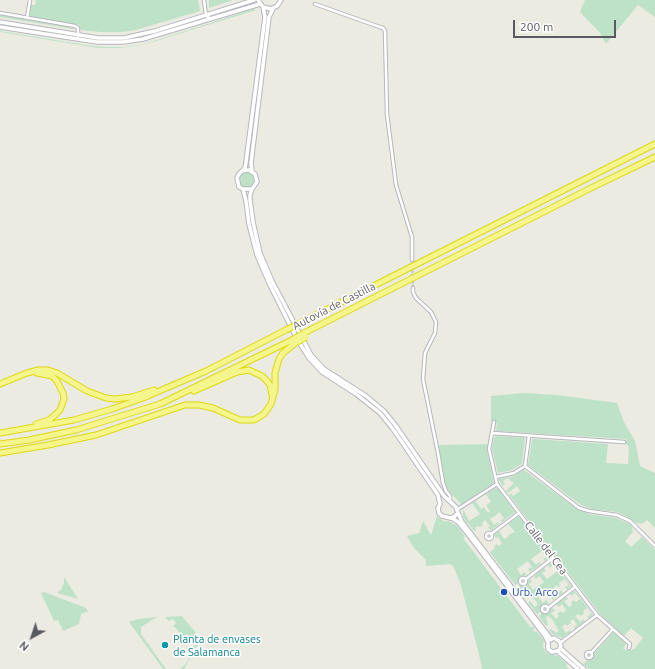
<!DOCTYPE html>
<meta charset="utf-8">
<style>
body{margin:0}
#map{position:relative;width:655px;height:669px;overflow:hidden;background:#ebebe1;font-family:Ubuntu,sans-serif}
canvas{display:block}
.north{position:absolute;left:12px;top:617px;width:40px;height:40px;-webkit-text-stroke:3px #fff;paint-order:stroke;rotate:220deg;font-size:11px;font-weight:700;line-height:16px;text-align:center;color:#595a61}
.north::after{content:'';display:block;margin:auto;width:14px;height:18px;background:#595a61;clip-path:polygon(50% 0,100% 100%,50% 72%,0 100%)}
.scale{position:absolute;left:513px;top:20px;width:103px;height:18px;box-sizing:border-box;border:2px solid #595a61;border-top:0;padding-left:5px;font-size:12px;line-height:14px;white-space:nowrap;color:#595a61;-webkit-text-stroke:3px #fff;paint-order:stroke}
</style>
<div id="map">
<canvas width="655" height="669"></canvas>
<div class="north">N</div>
<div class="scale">200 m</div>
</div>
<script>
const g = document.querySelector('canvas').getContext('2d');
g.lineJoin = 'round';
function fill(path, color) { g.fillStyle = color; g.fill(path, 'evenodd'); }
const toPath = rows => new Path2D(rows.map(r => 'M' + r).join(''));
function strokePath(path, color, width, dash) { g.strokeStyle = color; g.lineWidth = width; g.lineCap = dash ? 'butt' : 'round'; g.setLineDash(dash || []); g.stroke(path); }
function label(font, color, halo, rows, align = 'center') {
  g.font = font + ' Ubuntu,sans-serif'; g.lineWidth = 3; g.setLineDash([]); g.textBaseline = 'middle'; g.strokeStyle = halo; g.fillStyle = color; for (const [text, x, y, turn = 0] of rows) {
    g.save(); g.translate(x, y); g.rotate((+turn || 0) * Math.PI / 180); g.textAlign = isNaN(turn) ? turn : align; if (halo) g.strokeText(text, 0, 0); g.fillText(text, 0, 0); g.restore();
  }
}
fill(toPath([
 [36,0,198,0,200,11,136,30,123,32,100,32,81,30,79,25,29,17,31,5,35,5],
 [209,0,233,0,209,8],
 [585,0,655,0,655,17,638,5,606,44,600,33,580,12],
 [254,9,256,10,156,41,136,46,119,48,98,48,0,32,0,31,92,46,105,47,124,47,139,45,157,40],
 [0,15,74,28,75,29,74,29,0,17],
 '239 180a8 8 0 1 1 16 0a8 8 0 1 1-16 0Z',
 [523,393,557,395,617,403,624,422,635,441,640,466,655,473,655,528,647,520,642,524,636,523,624,515,617,512,592,509,581,505,528,465,532,439,533,439,608,444,606,463,628,464,629,449,628,445,626,445,626,439,496,431,497,423,491,421,491,396],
 [496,436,525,438,522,464,520,465,512,470,498,473,492,449,494,438],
 [487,444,487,451,494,483,462,504,460,503,448,490,446,487,438,445],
 [524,470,577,509,589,514,616,518,628,523,632,526,633,532,625,541,631,547,642,537,655,550,655,669,589,669,583,664,587,660,590,660,593,658,594,654,612,634,614,633,626,644,623,649,628,650,634,649,643,638,631,628,624,636,600,614,509,495,511,493,513,496,520,491,517,486,508,493,506,491,514,483,513,482,512,482,508,478,503,481,505,484,503,486,500,482,499,479,514,476],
 [496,488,498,488,515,512,502,522,500,521,504,518,499,512,494,517,493,517,490,519,494,525,498,522,499,524,494,528,491,531,488,527,490,526,485,520,482,523,483,525,480,527,478,526,475,528,476,530,474,531,463,517,463,509,469,521,480,514,472,503,476,501,481,509,484,507,488,513,490,511,486,505,491,502,486,494],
 [437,516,443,521,451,522,457,526,465,536,463,538,531,628,533,626,535,628,533,630,535,632,536,631,544,640,543,646,545,651,549,654,558,656,567,664,566,666,569,669,482,669,479,654,460,582,453,566,450,564,426,566,426,560,414,548,407,536,419,533,423,521,431,535],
 [518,517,520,517,549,557,545,561,543,559,547,557,542,551,531,559,536,565,539,562,541,564,530,572,528,569,532,567,528,561,517,569,521,575,524,572,527,575,520,577,519,583,515,585,490,552,495,548,494,546,497,544,499,546,502,543,498,537,496,538,494,535,499,531,504,539,508,537,508,535,515,532,508,524],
 [553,562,571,586,567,590,565,587,569,585,564,579,559,583,560,586,558,587,557,585,553,588,558,594,561,590,563,593,553,600,551,598,555,596,550,590,544,596,542,594,538,597,543,603,546,600,549,603,542,606,541,611,537,614,528,603,530,601,535,607,538,604,536,601,526,589,523,592,527,597,525,598,517,587,520,585,526,585,530,579,532,582,529,584,533,590,544,582,539,576,536,579,534,576,544,568,546,571,542,573,547,579,558,571,553,565,550,568,548,565],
 [64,577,78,599,57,593,61,590,64,583],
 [575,591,593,615,589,618,587,617,591,614,587,608,583,611,584,613,581,616,579,614,575,616,580,622,583,619,585,621,575,629,574,627,577,625,573,619,570,621,571,623,567,626,565,624,562,627,566,633,570,630,571,632,562,638,552,634,549,630,551,629,556,633,559,631,552,619,548,616,546,617,548,625,546,626,539,616,542,613,548,613,552,607,555,611,551,613,556,619,559,616,557,614,561,611,563,613,566,610,562,604,559,607,556,604,566,597,568,599,564,601,569,607,572,605,571,602,574,600,576,602,580,599,575,593,572,596,570,594],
 [44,592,86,608,86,609,89,611,81,614,79,624,63,631,58,620,54,621,41,593],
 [182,616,201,639,184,669,180,669,185,665,190,657,189,650,197,644,191,635,189,636,188,634,183,637,175,627,173,626,176,623,173,619,169,621,165,617],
 [158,617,152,620,141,627,141,634,166,669,163,669,129,622,138,619]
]), '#bee2c8');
strokePath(toPath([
 [412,260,413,288]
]), '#c6c7c1', 2.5, [2.5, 1]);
const street = toPath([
 [204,0,206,15,210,19],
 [315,4,374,25,383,28,385,31,387,114,396,185,412,237,412,260],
 [0,13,75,26,78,28,78,36],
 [27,18,30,0],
 [413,288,413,292,416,298,431,312,436,322,435,333,425,353,423,379,438,453,443,483,446,491,450,496,450,501],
 [494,422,489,449,497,484,597,615,630,644,629,648],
 [492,433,624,442],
 [525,466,579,508,589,511,617,515,630,521,655,546],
 [525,466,529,436],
 [496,477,514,473,525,466],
 [458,509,497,484],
 '486 536a3 3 0 1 1 6 0a3 3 0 1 1-6 0Z',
 [491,534,519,513],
 '520 581a3 3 0 1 1 6 0a3 3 0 1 1-6 0Z',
 [526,579,553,558],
 '542 609a3 3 0 1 1 6 0a3 3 0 1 1-6 0Z',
 [548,608,575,587],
 [560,643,597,615],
 '586 655a3 3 0 1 1 6 0a3 3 0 1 1-6 0Z',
 [591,653,613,629]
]);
const secondary = toPath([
 [258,0,263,7,271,9,277,6,281,0],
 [0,22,98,38,124,38,155,31,254,0],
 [0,27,97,42,123,42,143,39,260,4],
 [242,171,249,170,255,174,257,182,252,189,243,189,239,187,237,178,239,174,245,168,246,162,265,17,263,7],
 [252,171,251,163,269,17,273,9],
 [243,189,246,201,249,224,257,255,269,283,297,339,309,358,322,372,356,394,380,413,393,429,438,495,440,504,438,508,439,513,442,516,450,518,454,517,458,513],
 [252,189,250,195,250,200,253,222,260,253,272,281,311,355,324,369,366,396,384,411,396,426,444,496,456,507,458,513,462,522,551,639],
 [452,518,458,522,468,534,545,636,548,642,548,649,552,652,557,651,578,669],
 [550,640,554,638,559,641,561,646,559,650],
 [560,648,584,669]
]);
const highway = toPath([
 [298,324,655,144],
 [304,333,591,188,655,157],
 [0,384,27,373,38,370,48,370,57,373,87,391,106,398,115,399,132,397,154,390],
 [194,391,237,372,249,370,262,376,266,380,270,385,272,395],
 [36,424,49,420,55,415,60,410,64,399,63,393,57,381,52,376,37,373],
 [0,433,74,420,112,409,143,398,206,371,286,330],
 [0,444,29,440,76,430,160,404,292,340],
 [0,453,48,445,96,435,185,405,199,405,213,408,240,420,254,420,264,414,271,404,275,389,275,373,279,359,283,353,294,344]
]);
strokePath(street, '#b6b7bd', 4.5);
strokePath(secondary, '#b6b7bf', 5.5);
strokePath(highway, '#dfd80d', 7);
strokePath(street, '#fff', 2.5);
strokePath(secondary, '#fff', 3.5);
strokePath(highway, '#f4f68d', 5);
const highwayBridge = toPath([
 [286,330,298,324],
 [292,340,304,333],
 [294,344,306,337]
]);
strokePath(highwayBridge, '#dfd80d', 7, []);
strokePath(highwayBridge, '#f4f68d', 5);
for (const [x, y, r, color] of [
 [504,592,4,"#1a4fb4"],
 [165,645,4,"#0f9aa8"]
]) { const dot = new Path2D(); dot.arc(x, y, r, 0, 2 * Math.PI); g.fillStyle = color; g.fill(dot); strokePath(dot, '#fff', 1.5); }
label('11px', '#595a61', '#fff', [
 ["Autovía de Castilla",334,306,-27],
 ["Calle del Cea",546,548,53]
]);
label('11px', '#164399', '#fff', [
 ["Urb. Arco",512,592]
], 'left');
label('11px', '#0d838f', '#fff', [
 ["Planta de envases",173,639],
 ["de Salamanca",173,652]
], 'left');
</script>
